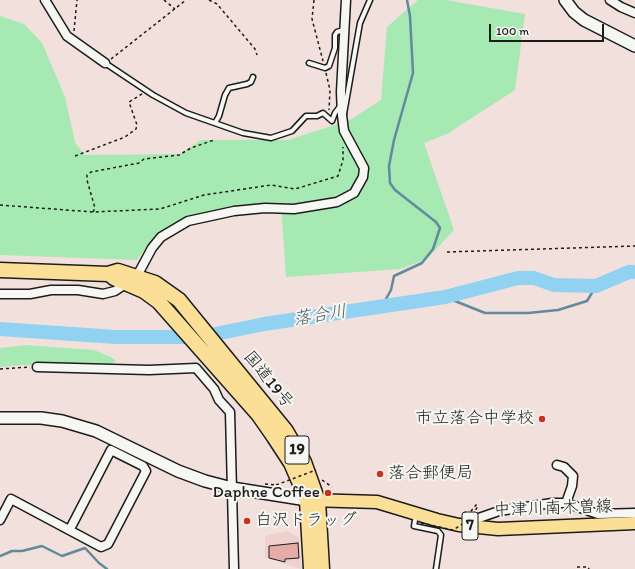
<!DOCTYPE html>
<meta charset="utf-8">
<style>
body{margin:0}
#map{position:relative;width:635px;height:569px;overflow:hidden;background:#f1e0dc;font-family:Itim,sans-serif}
canvas{display:block}
.scale{position:absolute;left:489px;top:24px;width:115px;height:18px;box-sizing:border-box;border:2px solid #1c1c1c;border-top:0;padding-left:5px;font-size:12px;line-height:14px;white-space:nowrap;color:#1c1c1c;-webkit-text-stroke:3px #f6f6f2;paint-order:stroke}
</style>
<div id="map">
<canvas width="635" height="569"></canvas>
<div class="scale">100 m</div>
</div>
<script>
const g = document.querySelector('canvas').getContext('2d');
g.lineJoin = 'round';
function fill(path, color) { g.fillStyle = color; g.fill(path, 'evenodd'); }
const toPath = rows => new Path2D(rows.map(r => 'M' + r).join(''));
function strokePath(path, color, width, dash) { g.strokeStyle = color; g.lineWidth = width; g.lineCap = dash ? 'butt' : 'round'; g.setLineDash(dash || []); g.stroke(path); }
function label(font, color, halo, rows, align = 'center') {
  g.font = font + ' Itim,"Klee One",sans-serif'; g.lineWidth = 4; g.setLineDash([]); g.textBaseline = 'middle'; g.strokeStyle = halo; g.fillStyle = color; for (const [text, x, y, turn = 0] of rows) {
    g.save(); g.translate(x, y); g.rotate((+turn || 0) * Math.PI / 180); g.textAlign = isNaN(turn) ? turn : align; if (halo) g.strokeText(text, 0, 0); g.fillText(text, 0, 0); g.restore();
  }
}
fill(toPath([
 [287,531,299,538,301,569,265,557,265,536]
]), '#eed0cc');
fill(toPath([
 [418,0,446,0,525,14,515,90,447,134,424,143,454,230,427,259,400,269,286,277,281,205,195,216,178,221,163,230,149,243,137,260,0,255,0,16,24,24,42,43,65,97,75,142,84,155,180,154,201,140,288,140,350,120,381,100,387,27],
 [26,345,94,350,111,357,116,361,106,367,22,365,0,367,0,348]
]), '#a7e9b2');
strokePath(toPath([
 [445,297,485,313,528,313,558,310,587,301,596,286],
 [382,306,391,290,394,276,422,263,433,249,440,228,436,222,395,190,390,183,389,166,394,140,413,73,410,16,407,0],
 [0,556,12,551,22,551,42,546,62,556,85,548,99,563,107,569]
]), '#62899d', 2.5);
strokePath(toPath([
 [0,329,116,337,201,337,264,324,445,297,518,278,534,278,554,285,596,286,629,272,635,272]
]), '#91d2f3', 14);
const building = toPath([
 [298,543,299,558,285,559,285,562,269,558,269,546,298,543]
]);
fill(building, '#e6aba7');
strokePath(building, '#1c1c1c', 1);
const lane = toPath([
 [105,63,153,95,186,113,243,133,271,138,292,131,306,116,317,116,323,113,332,121,335,113,341,105],
 [309,63,325,68,329,66,335,48,335,35,337,32,343,30],
 [344,114,360,23,370,0],
 [215,123,219,116,225,95,229,88,247,84,251,82,253,77],
 [416,515,414,526,438,531,441,535,436,569]
]);
const street = toPath([
 [45,0,67,36,105,63],
 [610,0,621,7,635,13],
 [0,294,30,294,51,290,78,290,103,294,115,291,137,276,152,248,161,237,188,221,234,211,265,208,294,209,337,202,354,193,363,177,364,168,344,131,342,115,341,92,346,0],
 [37,367,149,370,196,368,214,389,219,400,230,412,234,569],
 [557,465,564,467,573,476,572,486,566,503],
 [0,520,11,499,101,547,108,544,146,471,143,466,111,450,70,529],
 [474,527,476,519,499,511,552,503,566,503,598,514,635,513]
]);
const secondary = toPath([
 [565,0,574,12,584,20,635,46],
 [0,418,41,418,62,421,96,431,178,471,205,481,232,488,307,500]
]);
const primary = toPath([
 [309,500,377,502,437,520,459,525,498,529,635,523]
]);
const highway = toPath([
 [0,270,108,274,118,271,155,283,179,300,286,431,304,462,318,501,322,569],
 [109,274,114,278,144,291,159,302,258,414,274,437,291,463,307,500,311,569]
]);
strokePath(lane, '#1c1c1c', 7);
strokePath(street, '#1c1c1c', 11);
strokePath(secondary, '#1c1c1c', 14);
strokePath(primary, '#1c1c1c', 15);
strokePath(highway, '#1c1c1c', 17);
strokePath(toPath([
 [164,0,175,9],
 [209,0,217,4,255,49,257,55],
 [314,0,312,19,323,61],
 [74,31,77,0],
 [111,59,186,0],
 [326,73,330,90,329,110],
 [75,156,125,137,136,129,137,125,129,102,142,94],
 [0,205,93,212,160,209,204,195,271,185,295,189,338,176,343,160,343,147],
 [93,212,95,208,87,180,87,175,91,172,139,163,144,159,179,155,191,148,214,140],
 [447,252,635,246],
 [0,369,30,367],
 [322,480,332,487],
 [265,484,276,485],
 [467,516,476,505,478,506,475,511],
 [577,567,588,567,589,569]
]), '#1c1c1c', 1.5, [3, 3]);
strokePath(lane, '#f6f6f2', 4);
strokePath(street, '#f6f6f2', 8);
strokePath(secondary, '#f6f6f2', 11);
strokePath(primary, '#fbdf96', 12);
strokePath(highway, '#fbdf96', 14);
strokePath(toPath([
 [276,485,316,470],
 [421,523,453,530,472,518]
]), '#1c1c1c', 1.5, [3, 3]);
for (const [x, y, r, color] of [
 [542,419,4,"#c8321e"],
 [380,474,4,"#c8321e"],
 [328,493,4,"#c8321e"],
 [247,521,4,"#c8321e"]
]) { const dot = new Path2D(); dot.arc(x, y, r, 0, 2 * Math.PI); g.fillStyle = color; g.fill(dot); strokePath(dot, '#f6f6f2', 1.5); }
for (const [x, y, w] of [
 [297,450,24],
 [470,526,16]
]) { const box = new Path2D(); box.roundRect(x - w / 2, y - 14, w, 28, 3); g.fillStyle = '#f6f6f2'; g.fill(box); strokePath(box, '#1c1c1c', 1); }
label('bold 16px', '#1c1c1c', null, [
 ["19",297,450],
 ["7",470,526]
]);
label('17px', '#1c1c1c', '#f6f6f2', [
 ["国道19号",268,380,51],
 ["中津川南木曽線",553,509,-2]
]);
label('17px', '#1c1c1c', '#f6f6f2', [
 ["市立落合中学校",534,419],
 ["落合郵便局",388,474,"left"],
 ["Daphne Coffee",320,493],
 ["白沢ドラッグ",255,521,"left"]
], 'right');
label('italic 18px', '#455c67', '#f6f6f2', [
 ["落合川",320,316,-9]
]);
</script>
